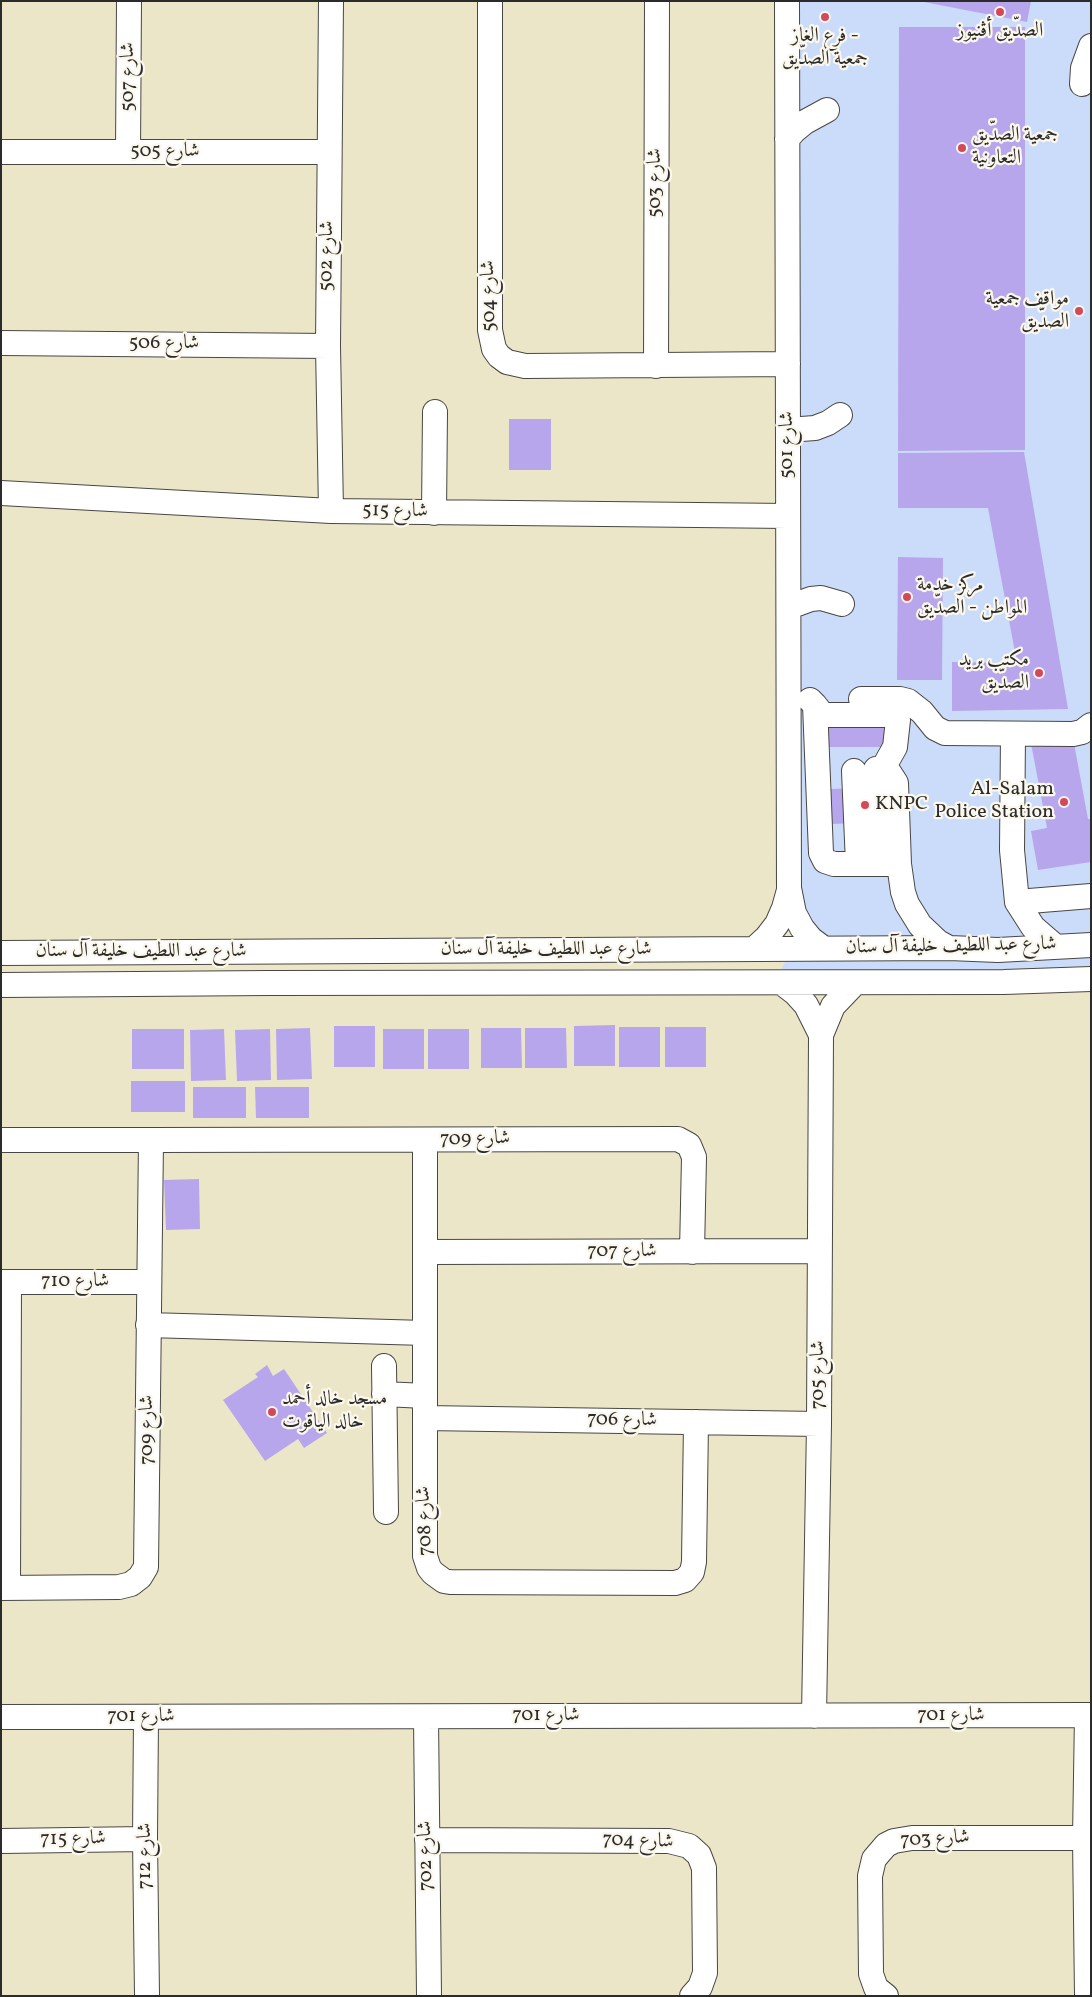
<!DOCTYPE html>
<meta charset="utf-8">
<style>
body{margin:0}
#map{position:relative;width:1092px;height:1997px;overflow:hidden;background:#ece6c9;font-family:Vollkorn,serif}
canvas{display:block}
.frame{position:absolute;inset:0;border:2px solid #2b2b2b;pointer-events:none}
</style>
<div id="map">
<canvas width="1092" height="1997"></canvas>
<div class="frame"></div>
</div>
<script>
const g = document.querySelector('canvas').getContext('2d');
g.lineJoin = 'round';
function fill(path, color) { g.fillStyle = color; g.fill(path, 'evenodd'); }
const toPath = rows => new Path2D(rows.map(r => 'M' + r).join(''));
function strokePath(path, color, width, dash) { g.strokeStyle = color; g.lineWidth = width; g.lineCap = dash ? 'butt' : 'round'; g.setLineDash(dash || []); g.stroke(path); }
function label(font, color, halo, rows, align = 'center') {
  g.font = font + ' Vollkorn,Amiri,serif'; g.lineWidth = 4.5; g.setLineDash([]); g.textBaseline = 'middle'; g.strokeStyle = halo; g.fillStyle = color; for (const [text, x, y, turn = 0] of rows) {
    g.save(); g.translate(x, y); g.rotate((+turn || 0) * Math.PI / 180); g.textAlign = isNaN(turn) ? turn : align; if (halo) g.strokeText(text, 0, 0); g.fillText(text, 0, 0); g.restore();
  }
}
fill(toPath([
 [789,1,1091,1,1091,966,928,972,780,972,802,928,794,913]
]), '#cadcf9');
fill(toPath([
 [919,1,1031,1,1027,22],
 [899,27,1025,27,1025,450,898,451],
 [509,419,551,419,551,470,509,470],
 [1024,452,1068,709,952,711,952,662,1017,663,988,508,898,508,898,453],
 [898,557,943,558,942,680,897,680],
 [885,720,885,747,821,747,821,721],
 [1030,738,1073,738,1088,819,1091,819,1091,862,1038,870,1031,831,1047,828],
 [900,787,900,822,830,824,830,789],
 [615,1025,615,1066,574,1066,574,1026],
 [334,1026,375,1026,375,1067,334,1067],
 [619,1027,660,1027,660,1067,619,1067],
 [665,1027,706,1027,706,1067,665,1067],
 [310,1028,312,1079,277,1080,276,1029],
 [481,1028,521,1028,522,1068,481,1068],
 [525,1028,566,1028,567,1068,525,1068],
 [132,1029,184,1029,184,1069,132,1069],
 [224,1029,226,1080,191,1081,190,1030],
 [270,1029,271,1080,237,1081,235,1030],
 [383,1029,424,1029,424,1069,383,1069],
 [428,1029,469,1029,469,1069,428,1069],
 [131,1081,185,1081,185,1112,131,1112],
 [193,1087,246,1087,246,1118,193,1118],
 [255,1087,309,1087,309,1118,256,1118],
 [199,1179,200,1229,166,1230,164,1180],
 [267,1365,273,1376,284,1369,327,1433,304,1448,298,1439,265,1461,223,1400,258,1377,255,1374]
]), '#b8a6ec');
const minor = toPath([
 [490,1,490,330,494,349,499,356,507,362,525,366,788,364],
 [787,1,789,888,794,913,802,928,811,939,823,948],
 [1082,84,1083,68,1091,46],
 [787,139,794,131,805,122,827,110],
 [1,152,329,152],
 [128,152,129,1],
 [1,343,328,346],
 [656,366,657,1],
 [788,430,815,428,828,423,840,415],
 [1,493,331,511,788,516],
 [331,511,328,346,331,1],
 [434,513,435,412],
 [789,607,811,599,821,598,842,604],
 [861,699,900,699,908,701,922,712,935,728,945,733,1073,734,1082,732,1091,725],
 [810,700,815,705,821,853,825,861,834,864,899,864],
 [815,705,823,715,889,715,893,716,898,720,895,747,886,763,887,769,896,783,899,864,903,892,907,904,920,925,938,942,949,948],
 [1013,734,1012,850,1017,902,1033,927,1055,946],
 [876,769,880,864],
 [854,771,858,864],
 [1017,902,1091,896],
 [754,949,767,937,777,924,784,908,789,890],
 [1,953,949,948,998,950,1091,945],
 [782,983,795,993,806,1005,821,1035],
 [1,985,270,983,1004,982,1091,979],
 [1,1140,151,1140,146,1567,140,1577,131,1584,119,1587,1,1588],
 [151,1140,678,1139,689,1145,694,1157,692,1252],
 [425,1140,425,1556,429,1568,433,1573,444,1581,450,1582,675,1583,685,1580,692,1572,694,1562,696,1422],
 [426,1252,819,1251],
 [1,1282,149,1282],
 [148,1325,425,1333],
 [384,1366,386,1512],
 [384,1394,425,1396],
 [425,1418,819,1424],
 [8,1587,9,1282],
 [814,1716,819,1424,821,1035,833,1006,855,983],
 [1,1717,1091,1715],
 [146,1717,145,1839,147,1996],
 [426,1717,429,1996],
 [427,1840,669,1841,689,1846,699,1855,704,1868,705,1973,700,1987,692,1996],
 [1,1841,145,1839],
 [886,1996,876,1988,871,1974,870,1876,874,1859,886,1845,894,1841,912,1838,1085,1838],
 [1087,1996,1085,1838,1087,1715]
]);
strokePath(minor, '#484743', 26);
strokePath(minor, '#fff', 24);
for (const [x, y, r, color] of [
 [1000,12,5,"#d1495b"],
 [825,17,5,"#d1495b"],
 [962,148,5,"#d1495b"],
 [1079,311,5,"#d1495b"],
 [907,597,5,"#d1495b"],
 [1039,673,5,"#d1495b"],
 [1064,802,5,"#d1495b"],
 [865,805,5,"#d1495b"],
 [272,1412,5,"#d1495b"]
]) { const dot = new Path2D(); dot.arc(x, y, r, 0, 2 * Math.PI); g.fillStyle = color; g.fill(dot); strokePath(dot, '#fbf7ec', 2); }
label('20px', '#2b2b2b', '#fbf7ec', [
 ["الصدّيق أڤنيوز",1000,32,"center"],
 ["فرع الغاز -",825,37,"center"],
 ["جمعية الصدّيق",825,60,"center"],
 ["جمعية الصدّيق",972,136],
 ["التعاونية",972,159],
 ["مواقف جمعية",1069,300,"right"],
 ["الصدّيق",1069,323,"right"],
 ["مركز خدمة",917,586],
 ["المواطن - الصدّيق",917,609],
 ["مكتب بريد",1029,661,"right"],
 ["الصدّيق",1029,684,"right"],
 ["Al-Salam",1054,790,"right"],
 ["Police Station",1054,813,"right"],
 ["KNPC",875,805],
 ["مسجد خالد أحمد",282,1400],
 ["خالد الياقوت",282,1423]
], 'left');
label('20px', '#2b2b2b', '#fbf7ec', [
 ["شارع 507",129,77,-90],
 ["شارع 505",165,152],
 ["شارع 503",656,183,-90],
 ["شارع 502",328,256,-89],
 ["شارع 504",490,296,-91],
 ["شارع 506",164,344],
 ["شارع 501",788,445,-90],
 ["شارع 515",395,512,1],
 ["شارع عبد اللطيف خليفة آل سنان",951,947,-1],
 ["شارع عبد اللطيف خليفة آل سنان",546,950],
 ["شارع عبد اللطيف خليفة آل سنان",141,952],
 ["شارع 709",475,1140,-1],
 ["شارع 707",622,1252],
 ["شارع 710",75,1282],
 ["شارع 705",819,1375,-90],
 ["شارع 706",622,1421,1],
 ["شارع 709",148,1430,-90],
 ["شارع 708",426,1521,-92],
 ["شارع 701",546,1716],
 ["شارع 701",951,1716],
 ["شارع 701",141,1717],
 ["شارع 715",73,1840,-1],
 ["شارع 703",935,1840,-3],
 ["شارع 704",638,1842,2],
 ["شارع 712",146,1856,-90],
 ["شارع 702",427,1856,-91]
]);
</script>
